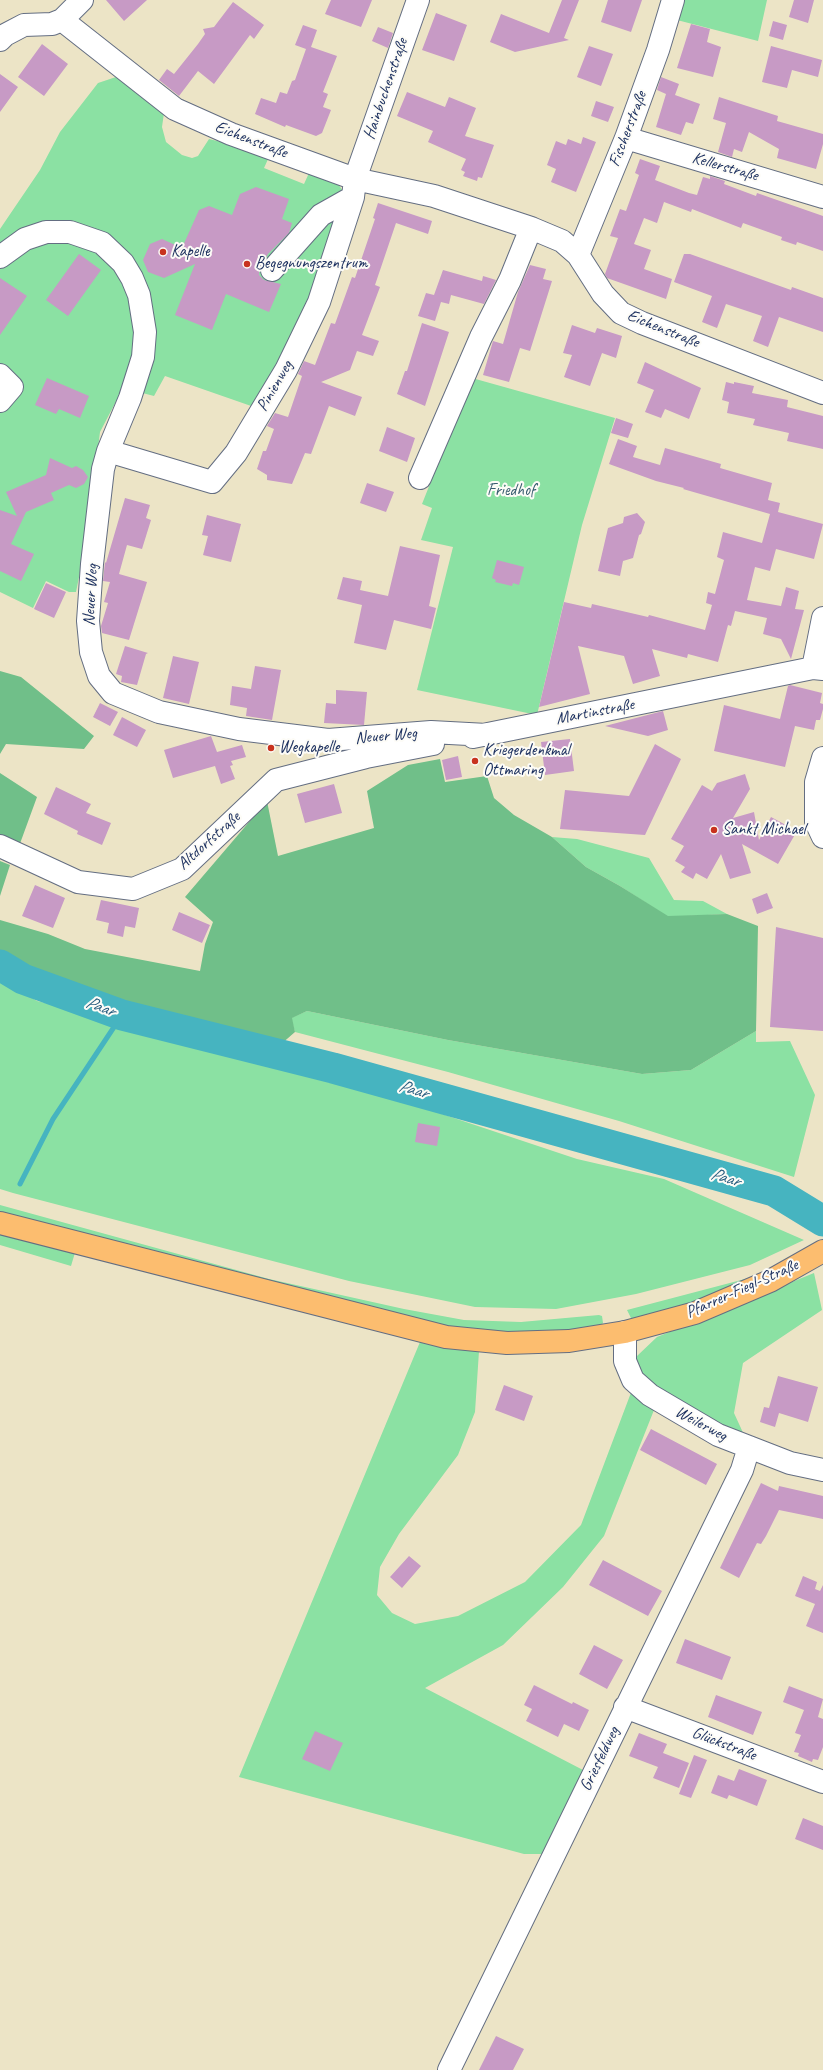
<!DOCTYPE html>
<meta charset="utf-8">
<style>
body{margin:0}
canvas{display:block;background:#ece4c6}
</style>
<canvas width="823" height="2070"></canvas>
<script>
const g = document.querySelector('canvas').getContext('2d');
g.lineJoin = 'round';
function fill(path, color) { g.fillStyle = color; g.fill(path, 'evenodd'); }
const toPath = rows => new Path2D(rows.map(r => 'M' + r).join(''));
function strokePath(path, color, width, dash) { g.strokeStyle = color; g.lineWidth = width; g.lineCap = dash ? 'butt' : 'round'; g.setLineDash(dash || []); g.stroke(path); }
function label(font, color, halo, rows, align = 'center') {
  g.font = font + ' Caveat,sans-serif'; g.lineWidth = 4; g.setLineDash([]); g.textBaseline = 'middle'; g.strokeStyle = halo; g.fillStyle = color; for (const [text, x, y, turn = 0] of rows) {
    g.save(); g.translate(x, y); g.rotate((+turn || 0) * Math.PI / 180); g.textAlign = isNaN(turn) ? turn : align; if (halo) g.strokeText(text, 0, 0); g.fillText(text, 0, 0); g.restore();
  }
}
fill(toPath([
 [681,0,767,0,758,41,677,20],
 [119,76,164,113,162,127,166,142,182,155,192,158,198,156,209,139,242,147,269,157,264,168,304,184,309,173,338,184,343,191,343,196,309,299,277,369,254,407,165,376,154,396,123,388,100,432,87,537,76,592,69,592,46,581,33,608,0,592,0,229,40,170,60,132,98,83],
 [472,378,615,418,582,525,537,715,417,690,453,547,421,540,432,508,422,504],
 [552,837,577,839,649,858,674,900,703,901,727,914,668,917,620,886,586,867],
 [0,979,37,1001,122,1022,287,1070,328,1078,409,1103,577,1159,664,1179,804,1240,750,1265,636,1294,556,1309,475,1307,349,1281,13,1193,0,1189],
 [307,1011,448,1040,642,1074,691,1070,756,1031,756,1042,790,1041,815,1095,794,1177,619,1121,448,1072,295,1032,291,1018],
 [0,1205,269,1279,404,1309,464,1320,521,1322,599,1315,602,1316,603,1323,598,1329,528,1334,462,1331,0,1219],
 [0,1226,77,1246,71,1266,0,1245],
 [814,1273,822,1310,743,1363,734,1413,745,1437,633,1380,637,1356,657,1337],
 [764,1274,724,1294,633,1322,627,1310],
 [420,1342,479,1351,475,1412,458,1455,399,1534,380,1567,377,1595,392,1613,415,1624,458,1616,525,1582,581,1525,632,1390,656,1405,604,1536,563,1587,503,1645,425,1688,583,1770,542,1854,524,1854,239,1777]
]), '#8be1a3');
fill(toPath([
 [0,671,21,677,94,736,84,749,6,744,0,754],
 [440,759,445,782,487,776,494,798,514,815,552,837,586,867,620,886,668,916,727,914,758,926,756,1031,691,1070,642,1074,448,1040,307,1011,292,1018,295,1032,272,1052,139,1019,54,990,0,959,0,920,48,934,85,949,200,971,205,944,213,922,185,897,267,801,278,856,374,828,367,791,408,765],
 [0,773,37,797,18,849,0,839],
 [0,861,10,865,0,896]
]), '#70bf89');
strokePath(toPath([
 [20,1184,53,1119,122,1015]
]), '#46b4c0', 5);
strokePath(toPath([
 [0,965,23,979,122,1015,333,1068,774,1191,823,1221]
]), '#46b4c0', 31);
fill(toPath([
 [106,0,147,0,124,21],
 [331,0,372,0,361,27,325,14],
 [562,0,579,0,564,38,569,40,515,52,490,42,501,14,549,33],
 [608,0,642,0,631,32,601,22],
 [794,0,814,0,808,23,789,17],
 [233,2,264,25,254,39,250,35,214,84,198,71,179,96,159,80,167,69,174,74,198,44,205,34,203,29,214,27],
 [436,13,467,25,454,61,422,50],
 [773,21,787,25,783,40,769,36],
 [691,24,710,29,707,42,721,47,713,77,677,68],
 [303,25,317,30,311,47,337,56,323,92,328,94,323,107,331,110,322,133,316,136,286,125,285,127,255,114,261,98,276,103,280,92,287,94,292,81,295,80,306,49,295,45],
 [378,27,393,33,388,48,372,41],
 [42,44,68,64,44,96,18,77],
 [589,46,613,54,601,86,577,77],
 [771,46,822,60,818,77,792,70,787,88,762,82],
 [0,74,18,87,0,112],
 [661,77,679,84,675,95,700,104,693,124,686,122,681,135,656,127,666,94,657,90],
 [407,92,445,107,449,97,476,108,465,136,494,145,482,178,478,177,477,181,463,176,465,172,461,170,466,159,428,142,433,131,397,116],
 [719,97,778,116,777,121,823,134,823,144,816,169,777,158,779,149,749,132,742,152,734,149,732,157,718,152,726,123,713,119],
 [596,101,614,107,608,122,591,116],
 [583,137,596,142,576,192,551,182,556,169,547,165,556,141,566,145,568,139,581,144],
 [640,159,660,166,655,180,689,193,697,195,703,177,710,179,710,176,725,181,724,184,756,196,757,193,823,216,823,251,797,242,796,245,781,240,782,237,743,223,741,228,692,209,691,212,664,202,657,223,644,218,634,244,651,250,644,269,672,279,666,299,607,278,605,274,618,238,610,236,620,209,626,211,639,175,635,173],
 [256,187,289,199,282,219,292,223,289,233,268,254,260,267,259,275,264,280,281,284,269,312,226,294,212,330,175,315,195,264,164,278,148,272,143,260,150,244,162,239,182,248,199,210,209,206,232,215,240,194],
 [378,203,432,221,428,234,396,223,375,285,380,287,362,335,379,341,373,356,357,351,350,370,321,382,362,397,355,416,329,406,311,454,305,453,292,484,267,480,267,475,257,469,263,451,266,451,274,429,267,426,275,413,288,417,302,376,298,374,304,361,315,365,331,323,335,324,352,277,355,278,375,219,373,218],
 [79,254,101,270,68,316,46,300],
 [684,254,690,254,791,290,792,287,823,298,823,332,779,317,768,347,753,341,762,316,726,304,717,328,702,322,712,296,674,282],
 [530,265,546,269,543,279,552,281,530,351,520,348,509,382,483,375,493,341,503,344,518,292],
 [443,270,482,281,483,276,496,280,484,304,451,295,449,304,441,302,435,321,418,316,426,293,434,295],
 [0,278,27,296,0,335],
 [422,323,449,332,425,406,397,394,405,371,407,371],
 [572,325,595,333,597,328,622,336,616,358,602,353,590,386,564,377,572,355,563,353],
 [645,362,701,388,689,419,665,409,661,418,645,412,654,390,637,383],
 [47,378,89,396,80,418,59,409,56,414,35,405],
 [726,382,734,384,734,382,754,386,752,393,788,400,787,407,823,416,823,449,787,441,789,433,753,425,755,419,727,413,729,402,722,400],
 [616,418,633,424,628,438,611,433],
 [387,427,415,438,407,462,379,451],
 [618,439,637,446,633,457,660,465,665,448,721,464,720,468,772,483,768,500,780,503,778,512,823,524,814,559,776,549,770,571,755,567,747,600,781,606,786,587,799,591,795,609,804,610,791,659,781,639,763,634,767,618,735,611,731,626,728,625,718,662,688,654,687,658,652,649,660,676,633,684,624,656,578,646,590,694,539,707,564,602,591,608,592,604,648,617,649,615,705,630,712,605,706,603,708,592,715,594,724,560,717,557,723,532,762,543,770,514,683,489,684,488,656,481,609,464],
 [50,458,72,468,76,466,83,470,88,477,84,484,76,488,69,485,51,493,54,500,26,512,11,544,34,554,21,581,0,571,0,510,17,516,6,492,46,475],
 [367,483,394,492,386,512,360,503],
 [125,498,150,505,146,518,151,520,142,549,127,545,119,574,147,582,129,640,102,633,101,626,108,603,104,602,110,582,103,581,105,562,106,563],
 [637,513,645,522,641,534,639,535,633,558,623,561,620,576,598,571,608,528,623,523,624,517],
 [207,515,241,524,231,562,203,555,208,536,202,535],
 [400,546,440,555,429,606,436,608,431,629,394,620,386,650,354,643,362,605,337,599,343,577,362,581,360,590,388,596],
 [497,560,524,567,519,585,513,583,512,586,495,582,496,580,492,578],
 [46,583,66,592,54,618,34,609],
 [125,646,148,653,146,654,137,685,121,682,122,676,116,674],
 [173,656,199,662,189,704,163,698],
 [255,666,281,670,272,720,246,716,247,708,230,705,232,686,251,689],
 [790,685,822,693,820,703,823,704,823,709,820,720,816,720,814,730,795,726,785,767,714,751,724,705,780,719,788,686],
 [336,690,367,692,364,725,324,723,326,703,336,704],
 [100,703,118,712,110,726,93,717],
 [663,711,668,730,648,736,605,726],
 [122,717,146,730,137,747,113,735],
 [211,736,217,752,242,745,246,757,231,761,233,765,230,766,235,779,221,784,215,766,173,778,164,750],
 [570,739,574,771,545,775,541,742],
 [655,744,681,759,645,835,560,829,565,790,629,796],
 [458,756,462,777,446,780,442,760],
 [745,774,750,789,733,818,754,812,759,840,771,817,797,831,778,864,742,844,751,873,730,879,721,854,707,879,696,873,693,879,681,872,685,867,675,861,684,846,671,839,702,785,712,791,717,783],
 [334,784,342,813,305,823,297,794],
 [56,787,91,804,86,813,111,823,102,845,77,834,78,831,44,814],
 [35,885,65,898,53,928,22,916],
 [767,893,773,908,757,914,752,899],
 [101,900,139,908,135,928,125,926,123,937,107,933,109,923,96,920],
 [179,912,210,925,202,943,172,930],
 [776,927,823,938,823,1031,770,1027],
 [418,1123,440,1127,437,1146,415,1142],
 [778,1376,818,1387,808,1422,779,1413,775,1427,760,1422,764,1407,769,1408],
 [504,1385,533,1396,524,1421,495,1410],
 [651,1429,717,1464,706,1485,640,1450],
 [761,1483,778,1491,779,1486,823,1496,823,1519,779,1510,766,1536,761,1544,757,1543,739,1578,720,1568],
 [409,1556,421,1566,402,1588,390,1577],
 [603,1560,662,1591,648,1616,589,1585],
 [803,1576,817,1582,815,1589,820,1591,823,1585,823,1633,806,1626,815,1604,795,1596],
 [685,1639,731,1657,722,1680,676,1663],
 [594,1645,623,1660,607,1689,579,1674],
 [534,1685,572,1704,573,1702,589,1710,579,1731,564,1724,558,1737,526,1721,532,1709,524,1705],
 [789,1686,823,1699,818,1717,823,1719,823,1747,818,1760,813,1759,812,1762,798,1756,799,1753,794,1752,801,1735,795,1733,804,1710,783,1702],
 [716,1695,762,1712,753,1735,708,1717],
 [315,1731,343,1743,330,1771,302,1759],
 [639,1733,667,1744,663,1753,689,1763,679,1788,653,1778,658,1767,629,1756],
 [694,1755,707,1760,691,1798,679,1794],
 [739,1769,767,1780,757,1806,729,1795,727,1799,711,1793,718,1775,734,1781],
 [803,1818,823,1826,823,1850,795,1839],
 [496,2036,524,2049,513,2070,479,2070]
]), '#c79ac5');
const minor = toPath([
 [62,20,82,0],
 [0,40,5,35,24,25,52,24,62,20,175,109,231,134,355,179,434,196,531,228,562,241,578,255,603,294,621,313,642,323,823,393],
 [626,138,823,197],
 [578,255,626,138,658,50,673,0],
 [0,257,25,239,46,232,70,232,102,243,123,263,132,278,139,295,145,332,143,357,130,398,108,451,103,469,92,564,88,621,91,652,99,676,113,693,159,712,239,729,328,740,431,732,487,735],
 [272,270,321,215,353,197],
 [0,375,12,387,0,401],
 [108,451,212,482,236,453,286,370,319,302,353,197,355,179,418,0],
 [420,478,481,337,510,280,531,228],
 [813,668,823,618],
 [473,737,813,668,823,669],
 [823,758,816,782,816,822,823,837],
 [0,846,78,882,133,889,182,869,276,780,366,757,433,744],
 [625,1332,625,1361,633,1380,650,1395,718,1435,790,1463,823,1470],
 [625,1707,823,1782],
 [449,2070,742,1470,749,1447]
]);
const major = toPath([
 [0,1223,446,1337,507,1343,569,1341,625,1332,695,1313,770,1281,823,1251]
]);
strokePath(minor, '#646e82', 24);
strokePath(major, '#646e82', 24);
strokePath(minor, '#fff', 22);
strokePath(major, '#fcbd6f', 22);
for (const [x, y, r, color] of [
 [163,252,4,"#c8321e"],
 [247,264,4,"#c8321e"],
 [271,748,4,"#c8321e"],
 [475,761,4,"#c8321e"],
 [714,830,4,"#c8321e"]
]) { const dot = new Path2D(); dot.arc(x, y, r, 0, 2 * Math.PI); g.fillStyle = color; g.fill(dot); strokePath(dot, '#fdfcf7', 1.5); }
label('17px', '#1b2f5e', '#fdfcf7', [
 ["Hainbuchenstraße",386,89,-71],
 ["Fischerstraße",628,129,-69],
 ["Eichenstraße",251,140,21],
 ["Kellerstraße",725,167,16],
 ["Eichenstraße",663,329,22],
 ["Pinienweg",275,386,-60],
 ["Neuer Weg",91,595,-87],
 ["Martinstraße",595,712,-11],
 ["Neuer Weg",386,736,-5],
 ["Altdorfstraße",209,841,-42],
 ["Pfarrer-Fiegl-Straße",742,1289,-24],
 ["Weilerweg",701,1424,28],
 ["Glückstraße",724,1744,21],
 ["Griesfeldweg",600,1759,-64]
]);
label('17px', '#1b2f5e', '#fdfcf7', [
 ["Kapelle",171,252],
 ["Begegnungszentrum",255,264],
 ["Wegkapelle",279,748],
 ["Kriegerdenkmal",483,751],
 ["Ottmaring",483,771],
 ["Sankt Michael",722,830]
], 'left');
label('17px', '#375c6f', '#fdfcf7', [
 ["Friedhof",511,491]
]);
label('italic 18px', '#2a5e80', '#fdfcf7', [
 ["Paar",100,1007,20],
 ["Paar",413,1090,16],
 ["Paar",725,1178,16]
]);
</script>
